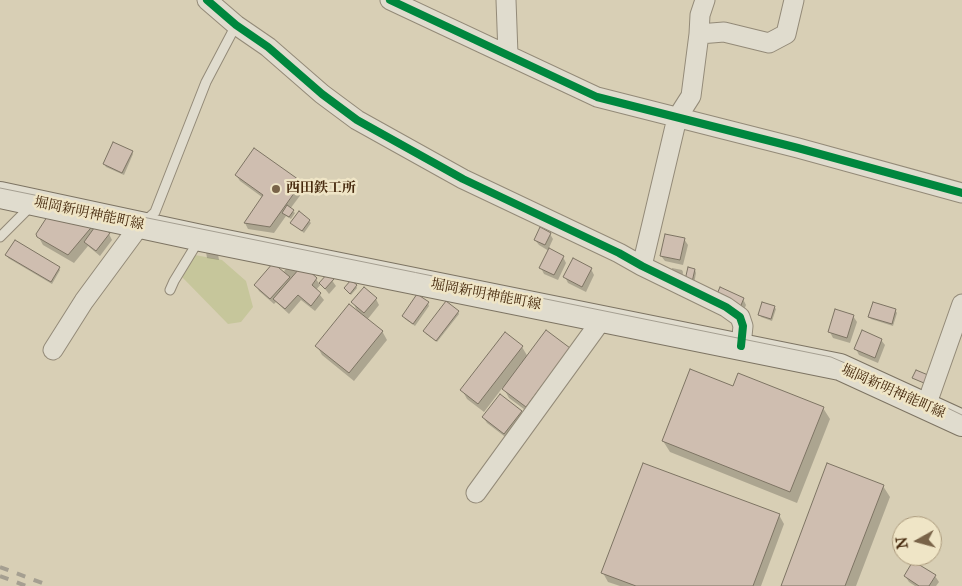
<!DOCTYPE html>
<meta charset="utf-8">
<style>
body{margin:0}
#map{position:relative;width:962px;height:586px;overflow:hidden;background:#d8cfb5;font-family:"IM FELL Great Primer",serif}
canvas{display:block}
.north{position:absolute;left:892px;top:516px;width:50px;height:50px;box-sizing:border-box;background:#efe5c6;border:1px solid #ab9a7c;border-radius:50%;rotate:263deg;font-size:14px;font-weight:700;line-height:20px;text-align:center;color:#46290d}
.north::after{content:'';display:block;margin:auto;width:18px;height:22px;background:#796348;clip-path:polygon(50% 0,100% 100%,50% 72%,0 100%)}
</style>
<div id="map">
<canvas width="962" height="586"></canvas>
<div class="north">N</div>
</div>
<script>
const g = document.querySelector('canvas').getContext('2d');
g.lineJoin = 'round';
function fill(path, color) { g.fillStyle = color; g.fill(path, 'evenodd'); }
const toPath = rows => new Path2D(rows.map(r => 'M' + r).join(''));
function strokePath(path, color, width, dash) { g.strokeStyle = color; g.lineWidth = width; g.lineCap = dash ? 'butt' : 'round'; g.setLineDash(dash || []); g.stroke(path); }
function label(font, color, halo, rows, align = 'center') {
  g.font = font + ' "IM FELL Great Primer","Noto Serif JP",serif'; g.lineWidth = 5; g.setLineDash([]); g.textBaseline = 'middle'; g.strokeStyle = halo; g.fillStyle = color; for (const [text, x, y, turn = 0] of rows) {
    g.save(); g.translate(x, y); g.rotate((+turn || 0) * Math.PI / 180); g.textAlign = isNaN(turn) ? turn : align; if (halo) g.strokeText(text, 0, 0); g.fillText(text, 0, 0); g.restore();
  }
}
fill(toPath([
 [195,255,222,260,246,281,253,307,241,322,228,324,182,277]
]), '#c6c69b');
fill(toPath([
 [254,150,301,183,305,189,290,209,295,213,291,219,286,216,274,233,248,229,245,223,262,197,240,181,236,175],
 [132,152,133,154,124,175,106,167,104,164],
 [309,221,311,223,304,233,292,223],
 [97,226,109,234,112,240,100,256,88,246,74,263,43,245,37,234],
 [550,234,553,239,548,250,563,257,566,263,558,280,544,274,541,268,549,251,539,245,535,240],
 [684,239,688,245,683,265,665,261,661,256],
 [206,252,218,254,219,260,207,258],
 [7,255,59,268,60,270,52,284,8,258],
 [290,265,307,271,316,279,320,285,328,275,336,286,329,294,321,284,316,290,324,300,315,311,301,300,289,314,276,302,274,304,259,291,256,285,287,276,284,271],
 [672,268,682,270,683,272,682,281,671,277],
 [591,269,594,275,586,292,568,283,565,277],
 [695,270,696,273,694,284,687,283],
 [356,286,357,288,351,295,345,289],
 [376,299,379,305,367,320,382,331,387,340,354,381,322,355,317,346,358,313,353,302],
 [743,299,746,305,742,315,720,304],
 [428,303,429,306,415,326,405,319,404,316],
 [774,307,776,309,772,321,761,317,760,315],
 [895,310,897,313,893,326,871,319,869,317],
 [458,312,459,314,437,342,426,334,425,331],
 [853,316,857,322,850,343,833,338,830,332],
 [881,340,885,345,878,363,859,355,856,349],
 [522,347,528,357,569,349,532,415,509,398,503,387,484,412,467,399,462,390],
 [733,388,823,408,830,419,797,503,670,452,663,441],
 [521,412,524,418,508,439,487,423,483,417],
 [883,486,890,497,856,586,782,586],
 [779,515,784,524,761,586,620,586,608,582,603,573],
 [905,576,935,576,939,582,936,586,915,586,909,582]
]), '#0003');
const building = toPath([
 [113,142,133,151,122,173,103,164,113,142],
 [254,148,302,182,270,227,244,223,263,195,235,175,254,148],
 [287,205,294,210,289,217,282,213,287,205],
 [299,211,310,220,302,231,290,223,299,211],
 [47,217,95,223,68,255,37,237,36,234,47,217],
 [97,224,110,233,96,251,84,242,97,224],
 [540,227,551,233,545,245,534,240,540,227],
 [665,234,685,238,680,260,660,256,665,234],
 [15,240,60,267,51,282,5,255,15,240],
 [549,248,564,256,554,275,539,268,549,248],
 [573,258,592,268,582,287,563,277,573,258],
 [273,263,290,277,270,299,254,285,273,263],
 [688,267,695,269,692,282,685,280,688,267],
 [299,269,304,272,307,269,317,278,312,285,321,293,311,306,298,295,285,309,273,299,299,269],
 [328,273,334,279,325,289,319,283,328,273],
 [351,280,357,285,350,294,344,288,351,280],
 [364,287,377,298,364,313,351,302,364,287],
 [720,287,744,298,739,310,715,299,720,287],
 [417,294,429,302,413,324,402,316,417,294],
 [446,301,459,311,436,341,423,331,446,301],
 [762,302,775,306,771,319,758,315,762,302],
 [873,302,896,309,892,324,868,317,873,302],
 [349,304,383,331,349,373,315,346,349,304],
 [835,309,854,315,847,338,828,332,835,309],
 [546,330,570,348,526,407,502,389,546,330],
 [862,330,882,339,875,358,854,349,862,330],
 [505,332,523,346,478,404,460,390,505,332],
 [690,369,733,386,738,373,824,407,790,492,662,441,690,369],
 [916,370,928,375,924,383,912,378,916,370],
 [500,394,522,411,504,434,482,417,500,394],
 [643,463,780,514,753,586,636,586,601,573,643,463],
 [827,463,884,485,845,586,781,586,827,463],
 [913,561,936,575,929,586,919,586,904,576,913,561]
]);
fill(building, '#cfbeb0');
strokePath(building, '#7d7463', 1);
const lane = toPath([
 [144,222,155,212,206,82,236,25],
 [0,237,30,207],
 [170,290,174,281,199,240]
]);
const street = toPath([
 [207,0,236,25,268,47,322,94,357,120,463,179,619,253,642,266,726,307,740,317,743,326,741,346],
 [390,0,597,97,798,148,962,193],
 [506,0,508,54],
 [699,34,724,32,769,43,786,34,794,0],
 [642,266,677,118,691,96,699,34,700,15,705,0],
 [53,350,84,301,140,225],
 [926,406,962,304],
 [476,493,603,318]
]);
const secondary = toPath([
 [0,195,201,238,840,367,962,423]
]);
strokePath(lane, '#938a78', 11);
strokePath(street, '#938a78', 21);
strokePath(secondary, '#7d7463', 28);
strokePath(lane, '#e0dcce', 9);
strokePath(street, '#e0dcce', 19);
strokePath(secondary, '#e0dcce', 26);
strokePath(toPath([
 [0,188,831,357,929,399,962,415]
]), '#a59f91', 1);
strokePath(toPath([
 [0,567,50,586],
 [0,576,26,586]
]), '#a59f91', 4, [9, 9]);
strokePath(toPath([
 [207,0,236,25,268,47,322,94,357,120,463,179,619,253,642,266,726,307,740,317,743,326,741,346],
 [390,0,597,97,798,148,962,193]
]), '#00873e', 8);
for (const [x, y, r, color] of [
 [276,189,5,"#796348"]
]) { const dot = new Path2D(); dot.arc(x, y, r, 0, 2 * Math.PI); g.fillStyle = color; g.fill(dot); strokePath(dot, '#efe5c6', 2); }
label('bold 14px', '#46290d', '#efe5c6', [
 ["西田鉄工所",286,189]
], 'left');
label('14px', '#46290d', '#efe5c6', [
 ["堀岡新明神能町線",89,214,12],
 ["堀岡新明神能町線",486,295,11],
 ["堀岡新明神能町線",893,392,24]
]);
</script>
